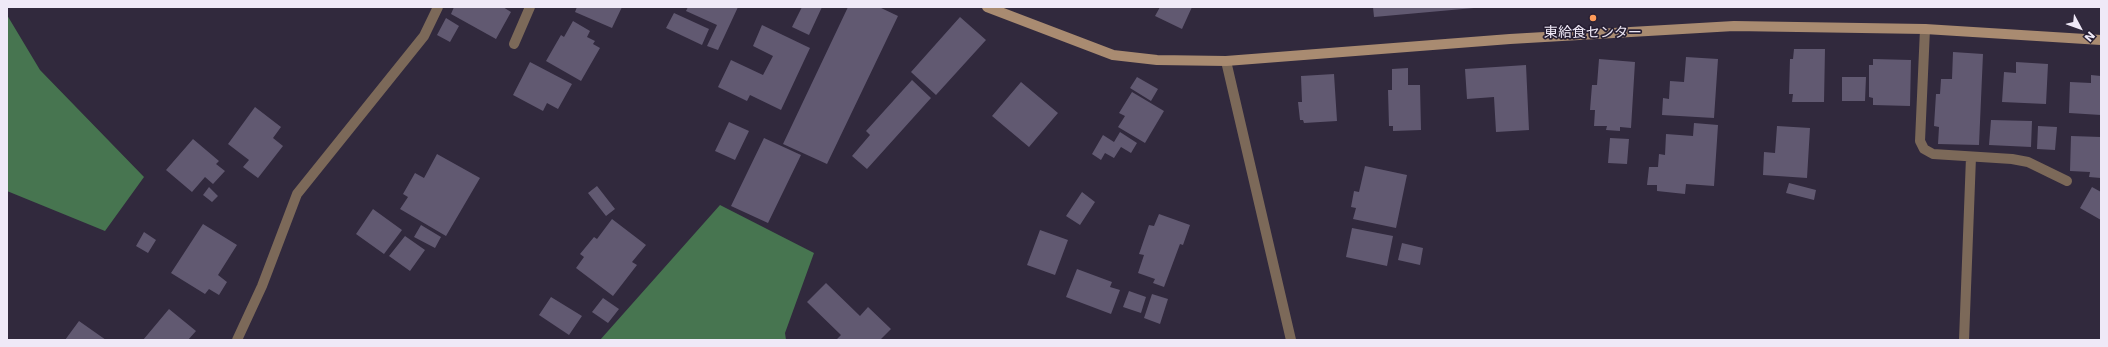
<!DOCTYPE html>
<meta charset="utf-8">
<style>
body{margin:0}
#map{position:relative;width:2108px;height:347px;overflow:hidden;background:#31293d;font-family:"DejaVu Sans",sans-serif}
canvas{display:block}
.frame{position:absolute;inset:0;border:8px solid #efe9f7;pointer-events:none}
.north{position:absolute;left:2060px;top:8px;width:40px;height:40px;-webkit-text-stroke:3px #271f33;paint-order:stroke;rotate:131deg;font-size:11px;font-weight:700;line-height:16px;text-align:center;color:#efe9f7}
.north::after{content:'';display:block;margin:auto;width:14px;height:18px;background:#efe9f7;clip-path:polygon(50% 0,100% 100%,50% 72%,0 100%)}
</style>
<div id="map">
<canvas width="2108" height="347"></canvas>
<div class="frame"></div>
<div class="north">N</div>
</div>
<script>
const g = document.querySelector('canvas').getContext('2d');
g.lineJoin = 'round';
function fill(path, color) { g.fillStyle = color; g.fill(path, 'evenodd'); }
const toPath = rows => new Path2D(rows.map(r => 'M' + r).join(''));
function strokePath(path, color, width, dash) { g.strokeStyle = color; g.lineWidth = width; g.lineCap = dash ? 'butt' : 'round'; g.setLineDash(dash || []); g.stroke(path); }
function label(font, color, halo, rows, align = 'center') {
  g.font = font + ' "DejaVu Sans","Noto Sans JP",sans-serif'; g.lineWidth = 3.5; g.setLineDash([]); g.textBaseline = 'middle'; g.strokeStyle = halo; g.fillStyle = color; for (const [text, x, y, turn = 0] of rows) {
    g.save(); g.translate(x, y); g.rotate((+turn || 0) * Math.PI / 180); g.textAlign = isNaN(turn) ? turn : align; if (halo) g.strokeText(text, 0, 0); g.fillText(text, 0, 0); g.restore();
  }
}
fill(toPath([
 [7,15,40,70,144,177,105,231,7,191],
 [720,205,814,253,785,333,786,340,600,340]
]), '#477550');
fill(toPath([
 [454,7,503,7,511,12,496,39,451,14],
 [577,7,622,7,612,28,575,12],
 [688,7,738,7,718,50,707,46,717,25,686,11],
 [802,7,822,7,809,35,792,27],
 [848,7,879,7,898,16,827,164,783,144],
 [1160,7,1192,7,1182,29,1155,16],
 [1373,7,1474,7,1474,8,1374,17],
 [674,13,709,29,702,45,666,28],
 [960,17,986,40,936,95,911,72],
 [446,18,459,26,450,42,437,35],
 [573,21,590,31,587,37,595,41,593,44,600,48,581,81,546,61,561,35,564,37],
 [762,25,810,48,781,110,750,95,747,101,718,87,731,60,763,75,773,56,753,46],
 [1794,49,1825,49,1824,102,1792,102,1793,94,1789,94,1790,59,1793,59],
 [1953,52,1983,54,1979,145,1938,144,1939,127,1934,126,1936,94,1940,94,1941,79,1952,79],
 [1686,57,1718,59,1714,118,1662,115,1663,98,1669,99,1670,81,1684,82],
 [1599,59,1635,62,1631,128,1620,127,1620,131,1606,130,1607,126,1594,126,1595,110,1590,110,1592,85,1597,85],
 [1873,59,1911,60,1910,106,1873,105,1873,98,1869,97,1869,65,1873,65],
 [530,62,572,84,558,109,547,103,543,111,513,95],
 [2016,62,2048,64,2046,104,2002,102,2004,72,2016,73],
 [1526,65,1529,130,1496,132,1494,97,1467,99,1465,69],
 [1408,68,1408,85,1420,85,1421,130,1393,131,1393,126,1389,126,1388,90,1392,90,1392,69],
 [1334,74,1337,121,1304,123,1303,120,1300,120,1298,102,1302,102,1301,76],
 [2091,75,2101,76,2101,115,2069,113,2070,82,2091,83],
 [1137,77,1158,89,1151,101,1130,88],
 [1842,77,1866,77,1865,101,1842,101],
 [912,80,931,98,867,169,852,156,870,135,866,131],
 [1021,82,1058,113,1029,147,992,116],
 [1132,92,1164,111,1145,143,1118,127,1125,116,1119,113],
 [255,107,281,127,273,138,283,146,258,178,243,167,249,160,228,144],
 [1991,120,2032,121,2031,147,1989,145],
 [729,122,749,131,735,160,715,151],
 [1694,123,1718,125,1714,186,1686,184,1685,194,1657,191,1657,185,1647,185,1649,167,1658,167,1659,154,1665,155,1666,134,1693,136],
 [1777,126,1810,128,1807,178,1763,175,1764,152,1775,153],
 [2038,126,2057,127,2055,150,2037,149],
 [1120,132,1137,143,1131,153,1121,147,1114,158,1105,153,1101,160,1092,154,1103,135,1114,142],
 [2071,136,2101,137,2101,178,2089,177,2090,172,2070,171],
 [764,138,801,155,768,223,731,206],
 [1610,138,1629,139,1627,164,1608,163],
 [193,139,219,161,216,164,225,171,213,184,205,177,192,192,166,170],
 [437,154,480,178,446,236,400,209,408,197,403,194,415,173,424,178],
 [1365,166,1407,175,1396,228,1353,219,1356,208,1351,207,1354,191,1359,192],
 [1789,183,1816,190,1814,200,1786,193],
 [597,186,615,209,606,216,588,193],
 [209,187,218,196,212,202,203,195],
 [2092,187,2101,192,2101,220,2080,208],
 [1082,192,1095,202,1080,225,1066,216],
 [373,209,402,230,384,254,356,234],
 [1159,214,1190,225,1183,245,1180,244,1164,287,1153,283,1155,279,1138,273,1144,255,1139,254,1149,225,1154,226],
 [612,219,646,245,632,262,637,265,613,296,576,268,584,257,580,254,594,237,597,239],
 [203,224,237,245,218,275,227,282,219,295,209,289,205,294,171,273],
 [421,225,441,237,435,248,414,237],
 [1352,228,1393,236,1387,266,1346,257],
 [1040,230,1068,240,1055,275,1027,265],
 [144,232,156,240,148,253,136,246],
 [405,236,425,250,410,271,389,256],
 [1402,243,1423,248,1420,265,1398,260],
 [1077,269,1112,282,1110,287,1120,290,1111,314,1066,297],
 [826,283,860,316,868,307,891,329,880,340,836,340,841,335,807,302],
 [1129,291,1146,297,1141,313,1123,307],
 [1152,294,1168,299,1160,324,1144,318],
 [551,297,582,316,569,335,539,315],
 [603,298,619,309,608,323,592,312],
 [169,309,196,331,188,340,143,340],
 [79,321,106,340,65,340]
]), '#615971');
strokePath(toPath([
 [1925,29,1920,141,1924,149,1933,154,2012,159,2028,162,2067,181],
 [514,44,530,7],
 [1226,61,1291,340],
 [237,340,262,286,297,194,424,36,438,7],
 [1964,340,1971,157]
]), '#7c6959', 10);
strokePath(toPath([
 [987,7,1113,55,1157,60,1226,61,1510,39,1734,26,1925,29,2101,40]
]), '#a98b71', 10);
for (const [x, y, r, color] of [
 [1593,18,4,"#ff9b5a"]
]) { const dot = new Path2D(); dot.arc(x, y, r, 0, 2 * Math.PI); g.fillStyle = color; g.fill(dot); strokePath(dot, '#271f33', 1.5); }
label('14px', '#efe9f7', '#271f33', [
 ["東給食センター",1593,33]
]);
</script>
